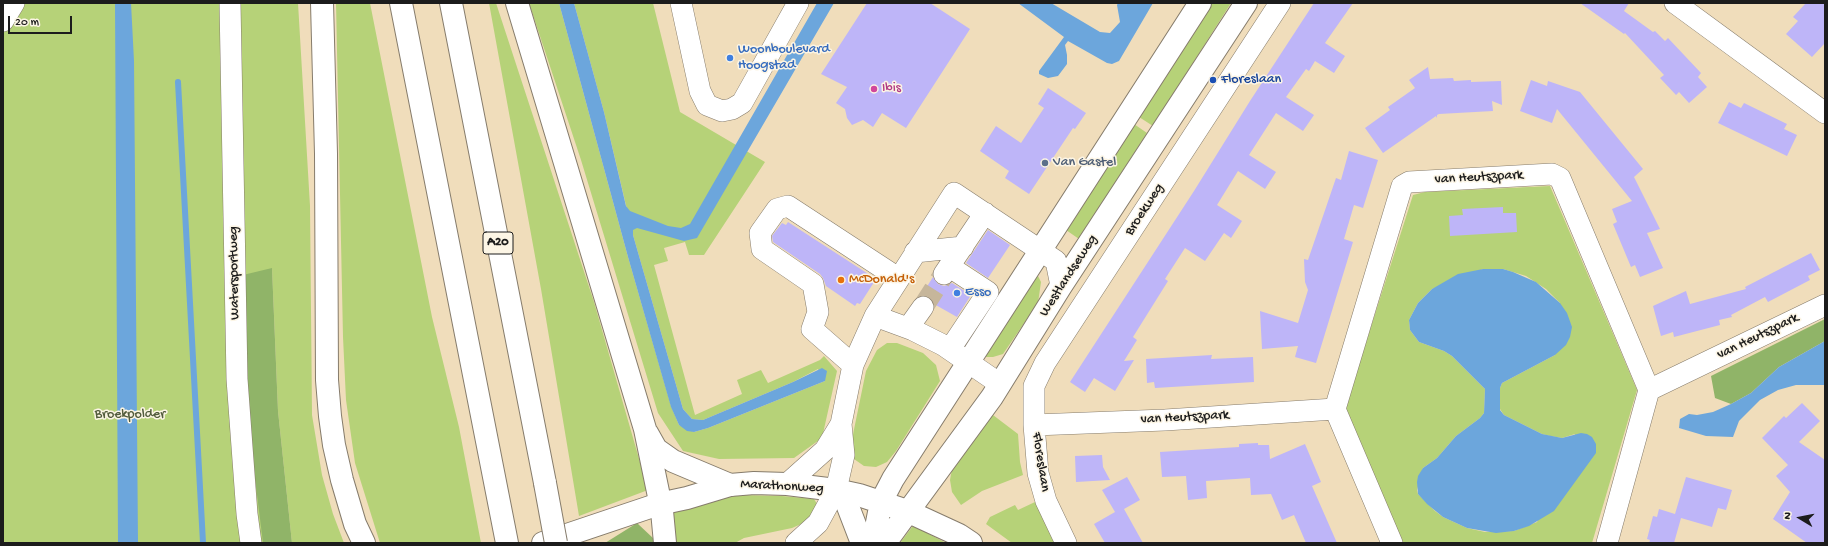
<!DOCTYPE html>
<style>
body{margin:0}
#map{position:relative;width:1828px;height:546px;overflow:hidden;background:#f0ddbb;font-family:"Gochi Hand",sans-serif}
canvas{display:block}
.frame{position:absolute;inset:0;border:4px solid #1c1c1c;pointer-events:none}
.north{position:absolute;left:1780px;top:498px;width:40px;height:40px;-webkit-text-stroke:3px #fcf5e5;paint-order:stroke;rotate:280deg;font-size:11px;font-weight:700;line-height:16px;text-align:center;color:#1c1c1c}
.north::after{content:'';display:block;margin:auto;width:14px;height:18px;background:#1c1c1c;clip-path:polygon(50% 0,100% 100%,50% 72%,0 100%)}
.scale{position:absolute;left:8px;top:16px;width:64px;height:18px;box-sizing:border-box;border:2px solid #1c1c1c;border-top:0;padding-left:5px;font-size:12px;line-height:14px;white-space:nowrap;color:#1c1c1c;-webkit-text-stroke:3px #fcf5e5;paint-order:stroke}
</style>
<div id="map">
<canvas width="1828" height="546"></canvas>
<div class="frame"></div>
<div class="north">N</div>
<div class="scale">20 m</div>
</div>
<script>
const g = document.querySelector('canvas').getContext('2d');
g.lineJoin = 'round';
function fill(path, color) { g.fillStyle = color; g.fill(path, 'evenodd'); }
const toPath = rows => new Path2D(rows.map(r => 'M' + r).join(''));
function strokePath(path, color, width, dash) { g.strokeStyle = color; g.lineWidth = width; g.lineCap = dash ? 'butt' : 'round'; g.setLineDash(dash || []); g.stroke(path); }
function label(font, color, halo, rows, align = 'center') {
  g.font = font + ' "Gochi Hand",sans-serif'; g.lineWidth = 3; g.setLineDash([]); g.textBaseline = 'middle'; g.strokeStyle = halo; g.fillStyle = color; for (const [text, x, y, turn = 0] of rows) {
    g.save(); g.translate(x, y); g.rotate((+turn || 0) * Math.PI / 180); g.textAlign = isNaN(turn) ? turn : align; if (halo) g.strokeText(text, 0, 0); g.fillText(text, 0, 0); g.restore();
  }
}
fill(toPath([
 [3,3,298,3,310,206,312,415,322,475,333,514,344,543,292,543,278,411,272,268,273,543,3,543],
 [336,3,370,3,432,317,459,427,481,543,380,543,355,463,346,400,343,337],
 [489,3,496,3,594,302,648,490,579,516,541,289],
 [529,3,559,3,628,257,671,406,679,425,694,432,708,428,825,381,818,369,793,382,703,420,692,419,683,409,633,235,604,112,574,3,653,3,680,112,765,162,704,255,689,255,685,242,664,248,668,261,654,265,695,415,742,394,737,380,761,370,768,383,820,360,824,356,837,371,822,438,794,458,719,459,683,451,658,413,581,160],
 [1212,3,1231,3,1153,126,1139,117],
 [1134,124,1147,133,1079,239,1066,230],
 [1550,186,1637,390,1592,543,1403,543,1346,413,1347,402,1413,195,1425,192],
 [1483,269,1503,269,1526,276,1546,289,1560,303,1555,355,1502,383,1500,388,1500,409,1504,415,1542,434,1550,436,1562,438,1575,434,1537,522,1514,531,1485,532,1467,528,1443,517,1435,511,1418,494,1417,490,1423,468,1437,458,1456,436,1480,418,1484,413,1485,389,1452,356,1444,351,1419,342,1410,330,1409,320,1418,303,1432,289],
 [1037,274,1041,282,1038,303,1003,354,993,357,985,357],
 [887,343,897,343,923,353,936,365,940,381,896,451,887,462,876,467,864,466,854,459,851,454,851,444,866,371,877,350],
 [989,412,1018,434,1020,462,1023,475,982,491,961,505,952,492,950,480,952,469],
 [740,495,782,496,814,499,819,507,806,522,792,528,744,538,735,543,675,543,676,539,670,510,705,501],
 [1035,502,1056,543,1012,543,986,524,990,517,1015,505,1018,510],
 [912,527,916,527,946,543,900,543]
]), '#b6d278');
fill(toPath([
 [272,268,278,411,292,543,263,543,246,406,243,275],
 [1825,319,1825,341,1779,367,1751,393,1731,404,1715,398,1711,376],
 [637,523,654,539,655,543,605,543]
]), '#90b468');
fill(toPath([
 [115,3,131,3,134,61,138,543,118,543],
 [559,3,574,3,604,112,626,206,630,211,668,226,681,228,690,224,817,3,834,3,697,238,684,241,637,228,633,230,633,235,683,409,692,419,703,420,793,382,822,368,827,371,825,381,708,428,694,432,687,431,679,425,671,407,628,257],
 [1018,3,1051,3,1100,32,1110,33,1120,22,1117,5,1118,3,1153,3,1119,61,1112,64,1107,63,1068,41,1065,45,1067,55,1067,64,1058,76,1048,78,1039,74,1039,71,1064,37],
 [1483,269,1503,269,1513,272,1536,282,1560,303,1567,313,1572,327,1570,337,1566,345,1555,355,1502,383,1500,388,1500,410,1504,415,1542,434,1562,438,1581,433,1587,434,1592,437,1596,444,1596,453,1554,511,1529,526,1514,531,1496,533,1467,528,1443,517,1427,504,1418,494,1417,482,1418,476,1423,468,1437,458,1456,436,1480,418,1484,413,1485,389,1452,356,1444,351,1419,342,1410,330,1409,320,1418,303,1432,289,1458,274],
 [1825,341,1825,385,1796,385,1778,390,1760,400,1739,421,1733,437,1706,436,1679,428,1680,419,1689,414,1697,415,1713,412,1731,404,1751,393,1779,367]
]), '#6ca6dc');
strokePath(toPath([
 [178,82,203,543]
]), '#6ca6dc', 6);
fill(toPath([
 [867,3,930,3,970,29,906,128,882,113,873,127,863,120,852,125,847,118,845,109,836,103,847,87,821,74],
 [1314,3,1353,3,1325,43,1345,56,1334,73,1315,61,1309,71,1306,69,1286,97,1314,115,1303,131,1276,113,1249,155,1276,172,1265,189,1238,171,1217,205,1242,221,1231,238,1224,233,1205,261,1185,248,1165,279,1168,281,1133,337,1137,340,1124,361,1134,360,1115,391,1094,378,1085,392,1070,382,1194,191,1250,101],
 [1580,3,1629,3,1624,11,1653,32,1655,31,1665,41,1668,38,1701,73,1698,77,1707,87,1689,103,1679,92,1676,95,1660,78,1664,75,1625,33,1624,34],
 [1806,3,1825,3,1825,43,1812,57,1786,34,1798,21,1793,17],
 [1428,67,1430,79,1453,78,1454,81,1471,80,1471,82,1501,81,1502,105,1492,101,1493,111,1439,114,1437,115,1437,118,1436,116,1383,153,1365,128,1390,110,1388,107,1415,88,1409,80],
 [1531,80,1547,86,1548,81,1580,92,1643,169,1634,177,1660,229,1647,233,1663,268,1640,277,1635,265,1631,267,1613,224,1617,222,1612,209,1632,201,1557,109,1552,123,1520,111],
 [1048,88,1086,113,1075,129,1073,128,1029,194,1005,178,1009,171,980,151,996,126,1021,143,1044,108,1038,104],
 [1729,102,1741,108,1744,103,1787,124,1784,129,1797,135,1787,156,1718,123],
 [1349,151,1378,160,1363,208,1354,205,1344,239,1353,242,1316,363,1295,357,1298,346,1262,349,1260,311,1298,323,1308,290,1305,282,1304,259,1308,260,1336,178,1341,180],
 [1503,207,1503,213,1516,213,1517,232,1450,236,1449,216,1463,215,1462,209],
 [788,222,876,279,860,304,857,303,855,306,826,286,823,278,820,274,773,242,772,236,782,223,786,225],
 [988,230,1010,245,988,278,966,263],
 [1811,253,1820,270,1808,276,1810,280,1768,302,1765,297,1731,315,1732,317,1719,320,1720,325,1674,337,1673,332,1661,336,1653,306,1686,291,1690,304,1746,289,1745,287],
 [933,277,938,284,944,286,952,283,971,295,957,317,934,304,930,297,921,296],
 [1212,355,1211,359,1253,357,1254,382,1155,388,1154,382,1147,383,1146,359],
 [1802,403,1820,421,1799,442,1825,460,1825,543,1807,543,1773,519,1790,492,1776,476,1788,465,1762,438,1784,416,1786,418],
 [1258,443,1258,445,1269,445,1270,459,1305,444,1321,482,1312,486,1337,543,1306,543,1294,515,1282,520,1271,494,1251,495,1250,478,1206,481,1207,498,1188,500,1186,476,1162,477,1160,452,1239,447,1239,444],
 [1102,455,1103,467,1110,480,1076,482,1075,456],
 [1127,477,1140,500,1124,509,1143,543,1105,543,1094,524,1115,512,1102,490],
 [1686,477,1732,490,1726,510,1718,508,1712,527,1681,518,1674,543,1649,543,1650,540,1647,539,1653,516,1657,517,1659,509,1675,514]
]), '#beb5f8');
strokePath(toPath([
 [923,307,944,274]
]), '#c6b69b', 21, [21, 10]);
const minor = toPath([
 [230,3,237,379,247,514,251,543],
 [681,3,700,91,707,105,722,111,732,109,742,103,798,3],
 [1675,3,1825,113],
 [3,21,14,3],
 [915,252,963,247],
 [944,274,985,213],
 [875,316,913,330,943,345,1000,384],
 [908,328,923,307],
 [950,349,988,292,950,267],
 [853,365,812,329,818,312,813,284,762,249,760,233,777,209,788,206,898,278],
 [1649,390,1825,305],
 [1034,425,1165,420,1335,409],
 [787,484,825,450,841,424],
 [796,543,818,523,836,490,844,455,841,424,853,365,875,316,954,193,1056,261,1061,286],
 [1066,543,1046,501,1038,473,1034,425,1034,386,1045,363,1280,3],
 [1392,543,1335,409,1402,186,1409,182,1552,174,1560,178,1649,390,1607,543]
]);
const major = toPath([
 [543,543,659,504,687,498,730,485,754,483,787,484,836,490,859,495,907,511,959,535,971,543],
 [873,543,881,502,893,479,1200,3],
 [885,543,992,397,1061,286,1246,3]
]);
const highway = toPath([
 [322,3,326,154,327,380,330,416,334,445,342,480,355,524,364,543],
 [401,3,507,543],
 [451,3,545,483],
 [517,3,645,429,662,511,665,543],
 [647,433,656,449,673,461,730,485],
 [836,490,847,504,862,543]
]);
strokePath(minor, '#867c6c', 22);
strokePath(major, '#867c6c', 24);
strokePath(highway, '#867c6c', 24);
strokePath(minor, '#fff', 21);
strokePath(major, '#fff', 22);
strokePath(highway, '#fff', 22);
const highwayBridge = toPath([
 [545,483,556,543]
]);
strokePath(highwayBridge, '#867c6c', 24, []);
strokePath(highwayBridge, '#fff', 22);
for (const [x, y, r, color] of [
 [730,58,4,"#3f7fe0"],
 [1213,80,4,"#1a4fb4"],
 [874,89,4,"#d1479c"],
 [1045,163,4,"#5c6f8a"],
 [841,280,4,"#e8710a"],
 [957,293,4,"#3f7fe0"]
]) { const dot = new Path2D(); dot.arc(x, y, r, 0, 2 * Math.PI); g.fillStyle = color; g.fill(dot); strokePath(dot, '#fcf5e5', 1.5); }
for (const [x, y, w] of [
 [498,243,30]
]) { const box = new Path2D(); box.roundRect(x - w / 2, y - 11, w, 22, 3); g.fillStyle = '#fcf5e5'; g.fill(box); strokePath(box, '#1c1c1c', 1); }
label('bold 13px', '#1c1c1c', null, [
 ["A20",498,243]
]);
label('14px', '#366cbe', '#fcf5e5', [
 ["Woonboulevard",738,50],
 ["Hoogstad",738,66],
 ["Esso",965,293]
], 'left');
label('14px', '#164399', '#fcf5e5', [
 ["Floreslaan",1221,80]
], 'left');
label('14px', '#b23c85', '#fcf5e5', [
 ["Ibis",882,89]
], 'left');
label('14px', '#4e5e75', '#fcf5e5', [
 ["Van Gastel",1053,163]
], 'left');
label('14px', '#1c1c1c', '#fcf5e5', [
 ["van Heutszpark",1479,178,-3],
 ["Broekweg",1145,210,-57],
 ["Watersportweg",235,273,-91],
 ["Westlandseweg",1069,276,-57],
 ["van Heutszpark",1758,337,-26],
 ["van Heutszpark",1185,418,-3],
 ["Floreslaan",1040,462,81],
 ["Marathonweg",782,487,3]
]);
label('14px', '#c56008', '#fcf5e5', [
 ["McDonald's",849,280]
], 'left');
label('14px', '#525c3c', '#fcf5e5', [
 ["Broekpolder",130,415]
]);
</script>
